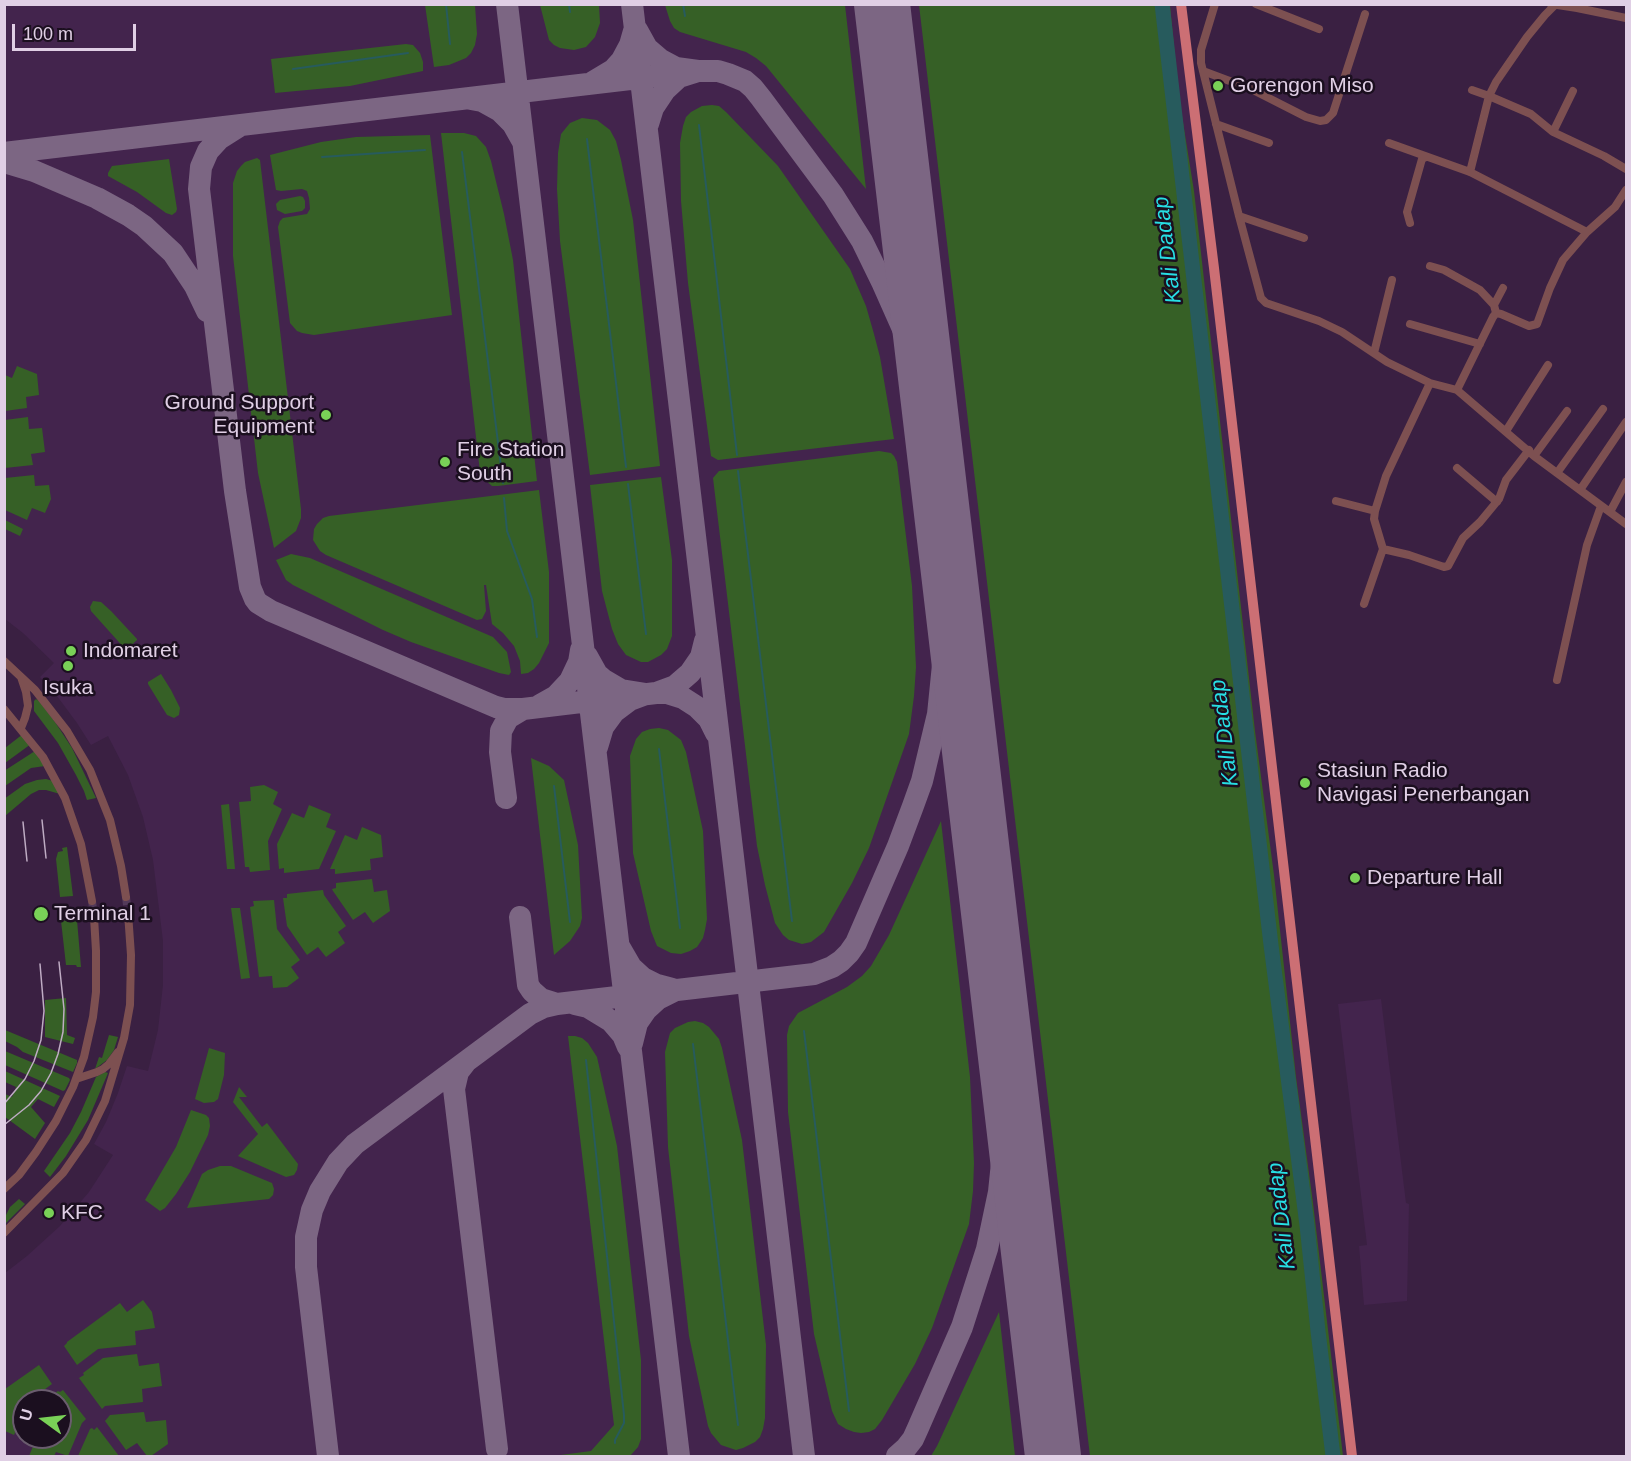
<!DOCTYPE html>
<style>
body{margin:0}
#map{position:relative;width:1631px;height:1461px;overflow:hidden;background:#3a2042;font-family:Arial,sans-serif}
canvas{display:block}
.frame{position:absolute;inset:0;border:6px solid #e0cfe5;pointer-events:none}
.north{position:absolute;left:12px;top:1389px;width:60px;height:60px;box-sizing:border-box;background:#1b0f1f;border:2px solid #6a5c6e;border-radius:50%;rotate:285deg;font-size:16px;font-weight:700;line-height:24px;text-align:center;color:#e0cfe5}
.north::after{content:'';display:block;margin:auto;width:21px;height:27px;background:#79d157;clip-path:polygon(50% 0,100% 100%,50% 72%,0 100%)}
.scale{position:absolute;left:12px;top:24px;width:124px;height:27px;box-sizing:border-box;border:3px solid #e0cfe5;border-top:0;padding-left:8px;font-size:18px;line-height:21px;white-space:nowrap;color:#e0cfe5;-webkit-text-stroke:4px #1b0f1f;paint-order:stroke}
</style>
<div id="map">
<canvas width="1631" height="1461"></canvas>
<div class="frame"></div>
<div class="north">U</div>
<div class="scale">100 m</div>
</div>
<script>
const g = document.querySelector('canvas').getContext('2d');
g.lineJoin = 'round';
function fill(path, color) { g.fillStyle = color; g.fill(path, 'evenodd'); }
const toPath = rows => new Path2D(rows.map(r => 'M' + r).join(''));
function strokePath(path, color, width, dash) { g.strokeStyle = color; g.lineWidth = width; g.lineCap = dash ? 'butt' : 'round'; g.setLineDash(dash || []); g.stroke(path); }
function label(font, color, halo, rows, align = 'center') {
  g.font = font + ' Arial,sans-serif'; g.lineWidth = 5; g.setLineDash([]); g.textBaseline = 'middle'; g.strokeStyle = halo; g.fillStyle = color; for (const [text, x, y, turn = 0] of rows) {
    g.save(); g.translate(x, y); g.rotate((+turn || 0) * Math.PI / 180); g.textAlign = isNaN(turn) ? turn : align; if (halo) g.strokeText(text, 0, 0); g.fillText(text, 0, 0); g.restore();
  }
}
fill(toPath([
 [5,5,1178,5,1222,369,1348,1456,5,1456,5,1273,27,1256,60,1226,89,1192,113,1155,94,1144,106,1122,118,1093,127,1066,148,1071,158,1030,163,985,163,941,153,860,143,817,128,775,108,736,91,745,77,723,57,696,40,677,54,663,23,633,5,619],
 [24,1401,60,1401,60,1437,24,1437],
 [1381,999,1406,1203,1409,1204,1407,1301,1364,1305,1359,1246,1367,1245,1338,1004]
]), '#43244d');
fill(toPath([
 [425,5,475,5,477,34,475,45,471,53,466,58,449,65,434,67],
 [540,5,599,5,600,23,595,37,586,47,574,50,560,48,554,45,549,40],
 [665,5,845,5,866,189,766,66,756,58,746,52,680,32,674,28,670,21],
 [919,5,1170,5,1179,97,1194,191,1255,731,1274,875,1296,1077,1313,1203,1343,1456,1090,1456],
 [406,44,413,45,420,53,423,62,423,71,350,86,275,93,271,59],
 [712,105,719,106,726,112,778,166,850,269,866,306,874,334,880,357,894,439,718,460,711,456,688,283,681,201,680,143,683,126,686,117,691,112,702,106],
 [582,118,597,120,610,130,616,141,621,160,633,220,660,466,590,475,560,241,557,189,558,153,561,134,570,123],
 [441,133,464,133,476,136,486,147,491,161,504,214,513,260,537,481,498,486,492,486,483,478,480,472],
 [430,135,452,315,314,335,302,333,297,331,290,323,278,227,280,221,283,218,307,214,310,209,309,198,307,191,302,189,281,191,276,190,270,155,321,142,356,137],
 [257,158,260,160,301,509,301,518,296,531,274,548,258,473,233,256,233,183,237,171,241,166,245,162],
 [169,159,177,209,176,212,172,215,166,213,137,192,108,176,108,173,112,166],
 [300,196,303,197,305,201,305,208,302,211,285,214,277,210,276,204,280,200],
 [17,366,37,374,39,395,26,397,27,408,5,411,5,375,12,378],
 [28,417,29,429,42,428,45,452,31,454,33,465,5,468,5,420],
 [879,451,891,453,894,456,897,462,912,586,916,667,914,696,909,734,869,848,852,883,824,932,811,942,802,944,789,940,783,935,775,923,765,885,757,846,713,478,719,471],
 [34,475,35,486,49,485,51,499,45,513,32,508,27,520,5,510,5,478],
 [661,477,672,560,672,636,667,649,661,655,648,662,641,662,626,655,618,644,612,629,602,591,590,485],
 [539,490,549,572,549,643,539,663,534,669,528,673,521,674,520,661,514,646,503,633,492,624,486,585,484,585,486,611,482,619,477,620,326,555,320,551,313,540,314,529,317,524,323,518,329,516],
 [5,520,23,529,20,536,5,529],
 [291,554,310,558,493,637,507,652,511,672,509,675,499,673,411,642,383,630,293,585,286,580,276,560],
 [93,601,101,602,111,611,137,639,137,640,126,650,91,611,90,607],
 [161,674,171,690,180,708,179,715,174,718,167,715,148,684,148,682],
 [36,699,39,701,55,722,72,748,96,798,87,800,84,791,76,775,58,743,34,711,34,701],
 [659,728,668,730,681,740,686,752,703,831,707,919,705,930,703,938,697,947,690,951,681,954,671,953,657,946,651,931,633,853,630,756,636,739,642,732,650,729],
 [23,734,31,744,5,763,5,748],
 [35,751,45,766,31,768,5,786,4,771],
 [531,758,549,766,564,780,578,845,582,918,580,926,570,941,554,955],
 [46,779,53,781,60,794,46,790,39,790,31,794,5,816,4,799,25,784,37,780],
 [264,785,278,792,273,804,282,809,268,841,270,870,250,872,249,867,245,867,239,802,251,801,250,787],
 [229,804,235,869,227,869,221,805],
 [309,805,331,814,326,827,336,831,319,869,284,873,284,868,279,869,277,844,292,813,304,818],
 [941,821,970,1077,974,1163,973,1191,969,1224,932,1328,915,1364,882,1420,875,1429,869,1432,861,1433,854,1432,846,1429,838,1424,832,1411,814,1334,788,1112,787,1035,789,1026,798,1013,847,987,862,976,871,966,889,935],
 [362,827,381,835,383,857,370,859,371,870,335,874,335,869,330,869,345,835,357,840],
 [67,847,73,896,60,897,56,859,58,852,63,851,62,848],
 [372,879,374,892,387,890,390,911,373,923,365,912,353,920,333,891,332,889,336,888,336,883],
 [323,890,324,895,346,926,338,932,345,943,326,957,318,947,307,955,287,926,283,898,287,898,287,894],
 [274,900,277,929,300,960,291,967,299,978,287,987,273,988,272,976,259,977,250,907,254,906,253,901],
 [231,908,240,908,250,978,241,979],
 [77,920,81,967,77,967,76,965,66,965,61,921],
 [66,998,67,1035,75,1038,73,1044,45,1037,45,1000],
 [695,1021,703,1023,709,1027,719,1039,722,1048,742,1140,766,1345,765,1418,763,1429,760,1437,755,1442,743,1448,736,1450,721,1445,711,1433,708,1426,689,1336,668,1147,665,1052,670,1033,675,1028,688,1022],
 [5,1030,77,1060,77,1063,73,1072,23,1052,17,1047,5,1041],
 [109,1035,118,1037,114,1050,107,1060,95,1069,99,1057,102,1058],
 [568,1036,575,1036,582,1038,588,1043,597,1057,617,1146,641,1360,641,1439,638,1447,630,1456,553,1456,591,1451,614,1425],
 [209,1048,225,1053,224,1075,218,1099,214,1102,204,1103,195,1099],
 [5,1051,69,1078,70,1080,65,1090,63,1091,5,1065],
 [5,1071,60,1096,54,1107,38,1099,31,1107,45,1123,35,1139,5,1117,5,1094,12,1097,16,1087,5,1082],
 [105,1072,108,1073,88,1120,66,1156,50,1177,44,1171,70,1133,81,1112,96,1077],
 [239,1087,247,1097,239,1097,262,1127,267,1123,298,1164,297,1170,294,1175,286,1177,238,1156,258,1134,233,1102],
 [191,1110,206,1115,209,1118,210,1126,208,1135,190,1172,176,1194,165,1208,160,1211,145,1200,176,1147],
 [220,1166,231,1166,272,1183,274,1189,273,1195,269,1199,187,1208,202,1174,208,1170],
 [19,1199,25,1204,5,1224,5,1217,10,1207],
 [143,1300,152,1312,155,1328,135,1331,136,1345,98,1349,77,1365,64,1346,67,1343,67,1342,120,1303,127,1312],
 [999,1312,1015,1456,931,1456,937,1446],
 [137,1354,139,1366,159,1363,162,1386,142,1389,143,1402,105,1406,102,1409,79,1378,84,1375,83,1373,103,1358],
 [39,1365,52,1384,29,1401,24,1401,24,1411,14,1435,5,1431,5,1389],
 [63,1390,86,1419,82,1423,68,1456,56,1452,54,1456,29,1456,34,1444,23,1439,24,1436,60,1437,60,1401,45,1401,58,1391,60,1392],
 [144,1412,146,1422,166,1420,168,1444,151,1456,147,1456,137,1443,126,1450,105,1421,110,1415],
 [97,1427,119,1456,78,1456,90,1429,92,1428,94,1430]
]), '#366026');
strokePath(toPath([
 [446,4,450,44],
 [569,4,570,12],
 [683,4,685,16],
 [293,69,408,53],
 [699,125,737,455],
 [587,139,626,467],
 [462,152,503,483],
 [322,157,425,150],
 [738,471,792,921],
 [628,484,646,634],
 [504,498,507,531,532,599,537,637],
 [659,749,680,928],
 [554,786,570,922],
 [804,1031,849,1411],
 [693,1044,738,1425],
 [586,1060,624,1415,624,1423,615,1440,615,1443]
]), '#275b5d', 2);
strokePath(toPath([
 [1162,4,1271,945,1307,1225,1318,1331,1333,1456]
]), '#275b5d', 15);
strokePath(toPath([
 [507,4,679,1456],
 [632,4,804,1456],
 [637,30,647,48,661,60,676,68,698,71,679,77,665,90,653,108,648,124],
 [593,82,613,70,622,60,630,45,634,31],
 [471,99,482,101,500,111,513,124,522,140],
 [238,127,219,139,208,151,201,167,199,189,235,491,250,587,255,599,258,603,271,611,496,707,504,709,523,709,656,693,667,693,683,698,697,707,709,719,716,733],
 [4,153,698,71,718,71,728,74,745,81,753,88,761,98,833,195,862,241,883,284,903,329,918,380,933,441],
 [4,162,34,171,97,198,128,215,144,226,173,253,195,286,207,311],
 [587,656,597,674,604,680,621,690,646,694,630,700,614,712,603,727,597,747],
 [656,693,675,686,690,673,701,657,705,641],
 [540,705,556,696,570,681,579,662,581,650],
 [506,798,500,752,501,731,508,718,523,709],
 [520,917,528,985,532,991,541,999,557,1004],
 [620,948,631,967,643,978,657,985,672,989],
 [575,1004,588,1007,611,1021,623,1035,628,1047],
 [632,1043,637,1023,646,1010,658,999,672,992],
 [465,1063,458,1072,454,1089,497,1449],
 [328,1456,306,1267,306,1237,312,1210,320,1191,338,1162,355,1144,530,1014,544,1007,557,1004,814,974,832,967,841,961,849,953,856,943,898,846,913,806,922,781,938,714,946,635,947,597,943,518],
 [897,1456,906,1448,913,1439,918,1428,962,1327,987,1249,999,1192,1006,1124,1006,1083,1003,1028]
]), '#7c6683', 22);
strokePath(toPath([
 [882,4,1053,1456]
]), '#7c6683', 56);
strokePath(toPath([
 [126,897,128,913],
 [92,901,94,917]
]), '#533a5a', 8, [8, 4]);
strokePath(toPath([
 [1215,4,1201,50,1201,63,1239,216,1261,298,1266,303,1319,321,1342,332,1387,362,1430,383,1457,390,1534,456,1626,524],
 [1256,4,1319,29],
 [1551,4,1577,8,1626,18],
 [1554,6,1545,15,1527,37,1496,82,1489,96,1531,114,1553,132,1604,156,1626,169],
 [1203,71,1251,89,1306,117,1320,121,1326,120,1333,113,1365,14],
 [1216,124,1269,143],
 [1553,132,1573,91],
 [1389,143,1470,172,1587,232],
 [1470,172,1489,96,1472,90],
 [1239,216,1304,238],
 [1410,223,1407,212,1422,159,1426,157],
 [1430,266,1444,270,1480,290,1494,305,1496,313],
 [1494,305,1503,288],
 [1410,324,1480,344],
 [1374,353,1392,280],
 [1457,390,1493,317,1496,313,1501,314,1529,326,1537,324,1550,288,1563,260,1587,232,1615,207,1626,190],
 [1506,431,1548,365],
 [1534,456,1567,411],
 [1457,468,1497,502],
 [1557,473,1603,409],
 [1580,490,1626,422],
 [1336,501,1375,511],
 [1610,512,1626,482],
 [1383,549,1409,555,1444,567,1448,566,1463,538,1480,522,1499,499,1506,480,1529,450],
 [1383,549,1374,519,1375,511,1386,476,1430,383],
 [1364,604,1383,549],
 [4,661,35,690,56,717,67,731,90,770,110,820,121,866,126,897],
 [1557,680,1587,545,1601,506],
 [4,709,43,757,65,798,81,844,92,901],
 [21,728,25,718,28,706,26,692,21,677],
 [76,1079,97,1072,103,1069,109,1064,118,1052],
 [4,1189,19,1175,36,1152,56,1121,73,1087,84,1057,93,1017,96,992,96,951,94,917],
 [4,1233,63,1173,86,1140,105,1101,124,1038,130,1005,131,955,128,913]
]), '#7d5051', 8);
strokePath(toPath([
 [1181,4,1214,268,1352,1456]
]), '#cc6f74', 10);
strokePath(toPath([
 [42,820,46,858],
 [23,822,27,861],
 [4,1104,25,1079,34,1061,41,1040,44,1011,40,964],
 [4,1125,29,1105,41,1091,51,1073,58,1054,63,1032,64,1009,59,962]
]), '#bfacc4', 1.5);
for (const [x, y, r, color] of [
 [1218,86,6,"#79d157"],
 [326,415,6,"#79d157"],
 [445,462,6,"#79d157"],
 [71,651,6,"#79d157"],
 [68,666,6,"#79d157"],
 [1305,783,6,"#79d157"],
 [1355,878,6,"#79d157"],
 [41,914,8,"#79d157"],
 [49,1213,6,"#79d157"]
]) { const dot = new Path2D(); dot.arc(x, y, r, 0, 2 * Math.PI); g.fillStyle = color; g.fill(dot); strokePath(dot, '#1b0f1f', 2); }
label('21px', '#e0cfe5', '#1b0f1f', [
 ["Gorengon Miso",1230,86],
 ["Ground Support",314,403,"right"],
 ["Equipment",314,427,"right"],
 ["Fire Station",457,450],
 ["South",457,474],
 ["Indomaret",83,651],
 ["Isuka",68,688,"center"],
 ["Stasiun Radio",1317,771],
 ["Navigasi Penerbangan",1317,795],
 ["Departure Hall",1367,878],
 ["Terminal 1",54,914],
 ["KFC",61,1213]
], 'left');
label('italic 22px', '#27dee3', '#1b0f1f', [
 ["Kali Dadap",1168,250,-97],
 ["Kali Dadap",1225,733,-97],
 ["Kali Dadap",1282,1216,-97]
]);
</script>
